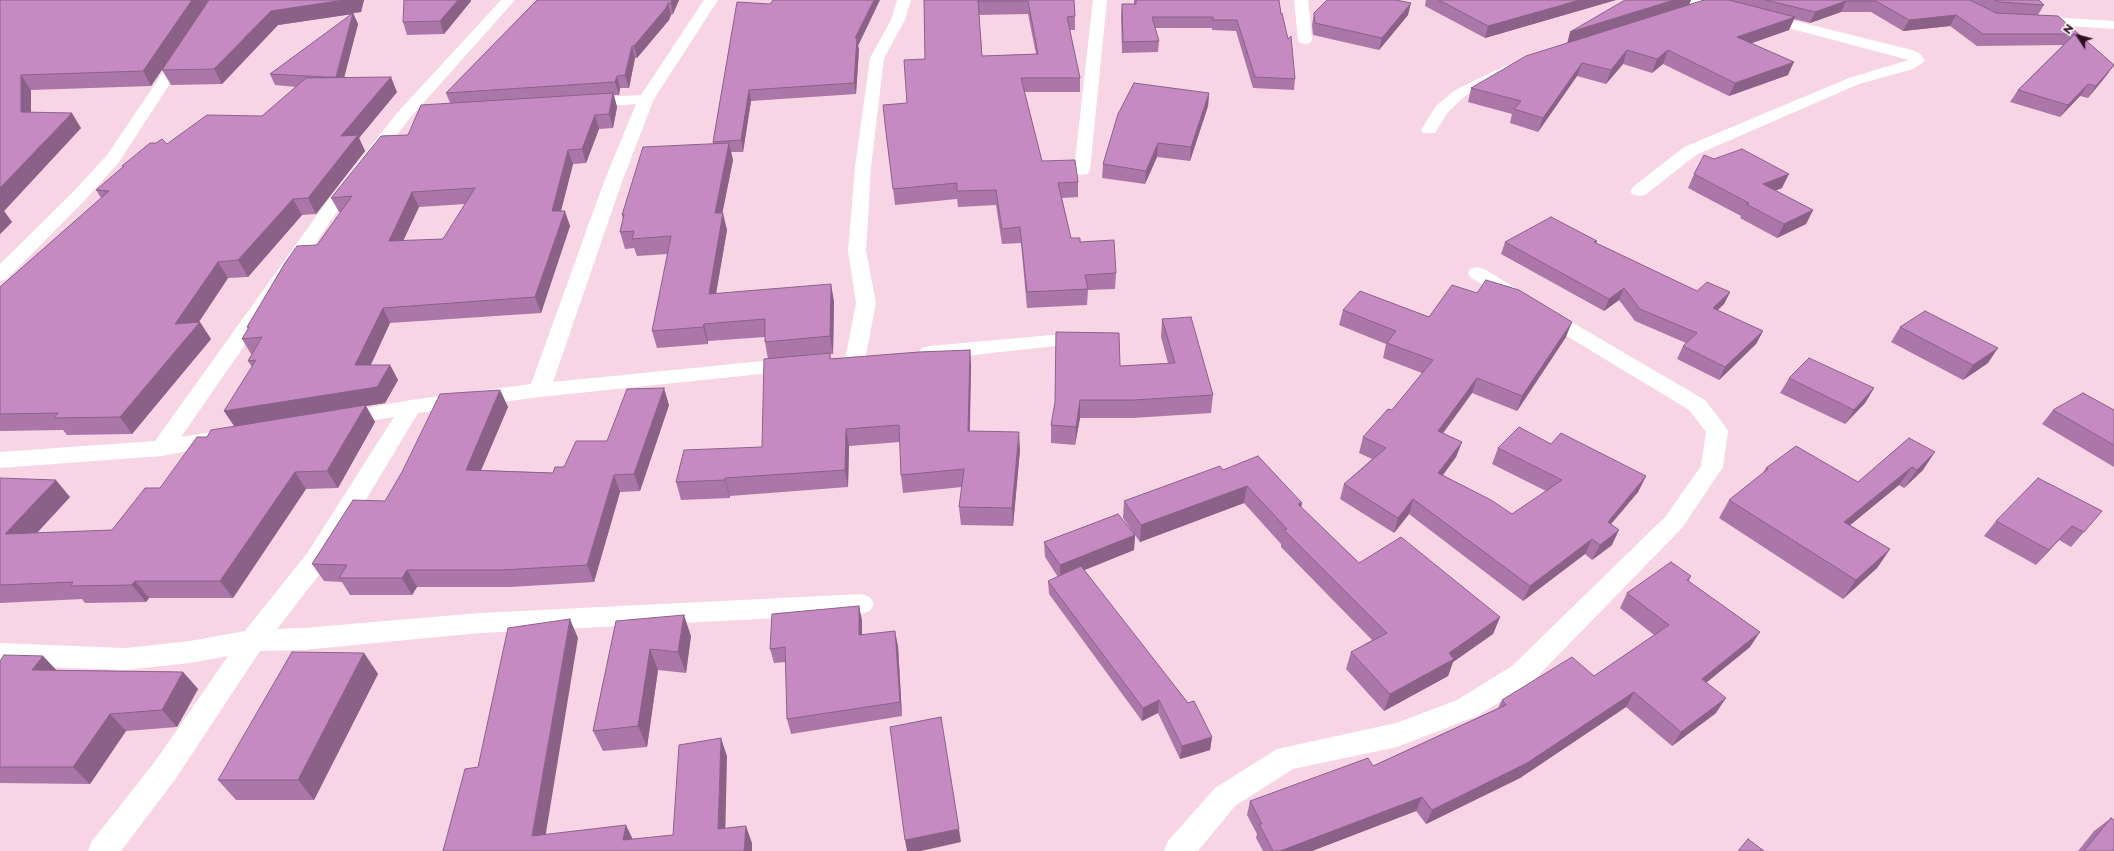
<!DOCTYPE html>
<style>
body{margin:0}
#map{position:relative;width:2114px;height:851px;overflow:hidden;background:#f7d5e5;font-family:Montserrat,sans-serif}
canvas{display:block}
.north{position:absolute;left:2058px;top:16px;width:40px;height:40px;-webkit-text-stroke:3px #fff;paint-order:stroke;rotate:306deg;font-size:11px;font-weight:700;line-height:16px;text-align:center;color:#2e1121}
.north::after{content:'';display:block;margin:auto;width:14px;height:18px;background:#2e1121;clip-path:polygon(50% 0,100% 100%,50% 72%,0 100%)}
</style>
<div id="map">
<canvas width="2114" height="851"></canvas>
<div class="north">N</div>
</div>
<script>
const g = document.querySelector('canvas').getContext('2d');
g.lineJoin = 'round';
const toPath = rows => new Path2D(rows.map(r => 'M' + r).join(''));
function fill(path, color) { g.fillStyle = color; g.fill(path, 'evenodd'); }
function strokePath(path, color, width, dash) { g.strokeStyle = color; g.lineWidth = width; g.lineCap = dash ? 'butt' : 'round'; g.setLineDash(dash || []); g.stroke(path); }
fill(toPath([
 [501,0,515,0,410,118,337,212,181,437,222,430,230,433,233,438,230,443,162,456,0,468,0,452,155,441,325,204,398,112,501,0],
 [704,0,718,0,654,99,623,179,553,382,793,358,800,360,803,365,800,370,540,397,418,413,326,566,277,629,303,628,480,613,861,594,870,597,874,604,870,611,861,614,480,633,303,650,260,651,174,781,121,851,88,851,92,841,154,763,228,656,190,663,125,670,0,665,0,643,125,648,190,641,245,631,308,552,394,417,340,426,332,424,329,419,332,414,411,400,531,384,605,179,636,104,586,108,580,106,578,103,580,100,586,98,641,95,704,0],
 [897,0,911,0,905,20,884,58,871,167,866,251,876,303,865,360,862,365,855,367,848,365,845,360,856,303,848,251,855,167,870,58,891,20,897,0],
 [1093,0,1107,0,1090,170,1088,174,1082,175,1076,174,1074,170,1093,0],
 [1294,0,1308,0,1312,40,1310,43,1305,44,1300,43,1298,40,1294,0],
 [1685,0,1708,0,1733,6,1735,9,1728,13,1687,3,1685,0],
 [1763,13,1912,50,1921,54,1925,61,1913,69,1859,84,1696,155,1645,195,1639,196,1633,195,1630,191,1633,187,1684,147,1849,78,1909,60,1758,20,1756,17,1758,14,1763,13],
 [2033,16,2114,21,2114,29,2028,23,2026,20,2028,17,2033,16],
 [183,49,188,50,190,53,119,162,85,200,7,279,0,281,0,264,73,192,107,155,178,50,183,49],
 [1507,65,1512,66,1514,69,1512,72,1465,96,1448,112,1435,133,1423,133,1421,130,1436,106,1455,90,1507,65],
 [1477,267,1484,269,1522,292,1525,296,1522,300,1515,302,1508,300,1470,277,1468,273,1470,269,1477,267],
 [1544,308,1551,310,1705,400,1725,426,1728,431,1723,467,1682,528,1532,682,1477,716,1397,747,1293,769,1235,806,1198,851,1164,851,1168,841,1215,788,1277,749,1396,723,1457,700,1512,666,1666,516,1701,466,1706,432,1689,410,1537,318,1534,314,1537,310,1544,308],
 [1085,332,1092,334,1095,338,1092,342,929,360,922,358,919,353,922,348,929,346,1085,332]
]), '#fff');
fill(toPath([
 [0,0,209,0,151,86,31,90,31,113,81,128,4,211,12,222,0,234],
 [209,0,364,0,361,12,353,13,358,24,344,77,397,92,359,138,365,151,316,214,302,215,248,277,228,278,199,322,211,339,132,434,67,435,63,430,0,431,0,287,101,198,96,190,123,167,122,166,167,144,262,116,296,87,275,85,270,74,352,14,278,25,222,84,171,85,162,70],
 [537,0,679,0,673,14,671,15,669,20,637,58,635,58,629,88,620,88,619,95,614,95,617,107,613,128,599,129,586,163,573,164,561,211,570,226,541,313,390,323,371,365,390,365,398,380,385,403,366,406,375,422,338,488,306,489,233,598,149,598,146,602,85,603,82,599,0,603,0,478,70,497,37,533,112,530,160,488,207,437,234,426,224,411,252,367,248,361,252,354,251,354,242,339,248,329,247,327,317,245,341,212,339,212,331,198,408,135,450,103,446,93],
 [465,204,443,239,403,241,419,207],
 [924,0,1074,0,1075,16,1075,30,1070,30,1080,78,1080,92,1024,92,1042,161,1078,182,1078,197,1062,198,1071,238,1080,242,1116,273,1115,289,1088,290,1087,305,1027,308,1021,243,1002,244,996,205,958,207,957,199,895,205,885,124,907,103,925,59],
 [1028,14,1036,54,982,56,979,15],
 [1134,0,1279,0,1281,14,1295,79,1294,90,1253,88,1236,31,1212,30,1212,28,1155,28,1159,41,1158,52,1122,53,1121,15,1122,4,1134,4],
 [1426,0,1616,0,1485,38,1425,6],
 [1625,0,1691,0,1689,5,1704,0,2039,0,2044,5,2038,15,2058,16,2114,65,2106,76,2088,98,2080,96,2060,117,2010,102,2018,90,2063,45,1977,46,1950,26,1903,31,1871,12,1841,12,1810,23,1794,19,1789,30,1752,43,1788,75,1729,96,1663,64,1652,73,1623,64,1606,84,1577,76,1538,132,1510,123,1512,114,1468,102,1471,88,1567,43],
 [471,1,444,34,407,35,403,22],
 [737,2,858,46,859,49,856,94,751,101,743,152,731,152,733,160,722,213,727,230,716,293,834,301,833,354,830,354,831,359,970,350,971,367,970,431,1020,450,1013,526,961,525,959,507,962,487,903,493,901,475,900,442,849,446,848,487,730,496,730,498,681,500,676,482,762,447,768,359,765,342,765,337,708,341,708,344,657,348,652,331,668,254,637,256,634,248,625,249,620,232,623,219,622,215,713,144,713,142],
 [1314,13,1408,15,1379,50,1313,35,1312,25],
 [1209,93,1208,106,1190,161,1157,157,1145,184,1102,178,1103,164],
 [1714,159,1782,188,1775,191,1813,210,1806,224,1777,238,1740,218,1741,216,1688,188,1694,174],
 [1597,241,1596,243,1697,291,1730,292,1724,304,1717,310,1763,331,1756,344,1719,380,1677,359,1683,346,1686,343,1635,321,1619,300,1604,311,1501,254,1505,242],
 [1343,310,1429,317,1566,337,1517,411,1472,393,1443,433,1462,442,1456,457,1443,475,1512,514,1546,491,1492,464,1498,448,1551,444,1646,476,1638,492,1611,524,1612,545,1592,560,1585,554,1523,601,1409,514,1394,533,1340,499,1344,484,1372,459,1359,453,1363,437,1392,410,1422,373,1383,358,1386,344,1339,325],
 [1162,319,1213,395,1211,413,1133,418,1080,418,1075,445,1051,443,1051,425,1120,366,1168,363,1161,337],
 [1900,327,1988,363,1963,380,1891,342],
 [1789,378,1874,388,1865,403,1845,424,1780,393],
 [500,390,508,407,481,470,553,473,607,441,669,405,640,491,620,492,594,582,510,587,417,587,412,595,350,595,342,582,324,581,312,564,385,501],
 [2053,410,2114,410,2114,467,2042,424],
 [1909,438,1923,470,1904,488,1899,485,1850,525,1890,549,1877,568,1843,599,1719,518,1729,500,1762,474,1766,468,1858,482],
 [1223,470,1301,507,1359,563,1500,617,1493,634,1453,662,1448,676,1384,711,1346,669,1351,652,1372,640,1281,547,1281,544,1244,503,1140,542,1135,535,1134,550,1084,570,1212,737,1210,750,1180,759,1158,713,1142,721,1049,594,1048,581,1058,577,1045,557,1044,542,1133,532,1123,518,1124,501],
 [2102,511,2071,547,2059,540,2036,565,1984,536,1996,521],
 [1691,576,1689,581,1750,647,1706,683,1716,713,1672,746,1626,707,1520,778,1426,824,1416,811,1312,851,1263,851,1256,838,1257,834,1247,815,1250,801,1373,766,1498,708,1502,700,1594,676,1654,635,1620,608,1627,593],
 [859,606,862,621,862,635,898,646,902,716,791,734,787,719,786,662,774,663,770,649],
 [616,621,691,636,686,673,658,670,647,747,603,751,593,731],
 [364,653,378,674,314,800,236,800,218,780],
 [43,656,56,670,183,672,198,689,177,727,126,731,90,784,0,783,0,661],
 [2111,818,2114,851,2078,851,2094,831]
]), '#aa77a8');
fill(toPath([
 [192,0,209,0,151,86,143,71],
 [344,0,364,0,361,12,353,13,358,24,341,90,336,78,353,14,278,25,222,84,214,69,271,11],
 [458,0,471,0,471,1,444,34,440,21],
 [672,0,679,0,673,14,671,3],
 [874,0,880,0,858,46,859,49,856,94,854,83,855,38],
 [1580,0,1616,0,1485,38,1488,26],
 [1674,0,1691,0,1689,5,1567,44,1570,32],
 [1846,1,1841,12,1810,23,1815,12],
 [668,3,671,15,669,20,637,58,634,46],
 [1411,3,1408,15,1379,50,1382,38],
 [1956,15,1950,26,1903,31,1909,20],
 [1795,17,1789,30,1732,50,1737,37],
 [632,46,635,58,629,88,625,75],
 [1627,50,1623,64,1606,84,1611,70],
 [1668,50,1663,64,1652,73,1657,59],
 [1794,62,1788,75,1729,96,1735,83],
 [1582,63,1577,76,1538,132,1543,118],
 [2114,65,2106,76,2088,98,2096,86],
 [21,75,31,90,31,128,21,112],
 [617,76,620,88,619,95,615,82],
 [391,77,397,92,359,138,365,151,316,214,308,198,341,136],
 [2088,84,2080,96,2060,117,2068,105],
 [749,90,751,101,743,152,741,140],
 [613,93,617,107,613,128,609,114],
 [1209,93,1208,106,1190,161,1191,147],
 [72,113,81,128,4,211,12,222,0,234,0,188],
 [595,115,599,129,586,163,582,149],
 [729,143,733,160,719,230,715,213],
 [1158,143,1157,157,1145,184,1146,171],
 [568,150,573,164,557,226,552,211],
 [1789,174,1782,188,1756,198,1763,184],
 [412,192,419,207,396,256,389,241],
 [293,199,302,215,248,277,238,260],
 [1813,210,1806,224,1777,238,1784,224],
 [565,211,570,226,541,313,535,297],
 [723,213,727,230,713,311,709,294],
 [218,262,228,278,194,329,200,322,211,339,132,434,120,417,175,324],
 [831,284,834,301,833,354,830,336],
 [1624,288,1619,300,1604,311,1609,299],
 [1730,292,1724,304,1707,321,1713,308],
 [383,308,390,323,363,381,355,365],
 [1572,322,1566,337,1517,411,1522,396],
 [704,324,708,341,708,344,703,327],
 [1763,331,1756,344,1719,380,1725,367],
 [1998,348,1988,363,1963,380,1973,365],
 [970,350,971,367,969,449,968,431],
 [390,365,398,380,385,403,366,406,375,422,338,488,327,471,235,427,224,411],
 [1477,378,1472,393,1433,447,1438,431],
 [664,388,669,405,640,491,634,474],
 [1874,388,1865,403,1845,424,1854,410],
 [500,390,508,407,474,487,466,470],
 [1080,400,1080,418,1075,445,1076,427],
 [846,429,849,446,848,487,845,470],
 [1019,432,1020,450,1013,526,1012,508],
 [1462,442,1456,457,1433,488,1438,473],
 [1935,452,1923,470,1904,488,1917,470],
 [1912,467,1899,485,1832,540,1844,522],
 [295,472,306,489,233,598,220,581],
 [614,475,620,492,594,582,587,565],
 [1646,476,1638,492,1600,537,1608,522],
 [725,478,730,496,730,498,725,480],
 [56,480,70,497,20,551,5,534],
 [1247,486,1244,503,1140,542,1141,525],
 [1413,499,1409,514,1394,533,1398,518],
 [1302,503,1299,520,1298,504],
 [2072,526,2059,540,2036,565,2049,550],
 [1619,530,1612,545,1592,560,1600,545],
 [1135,535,1134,550,1060,580,1060,565],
 [1592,539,1585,554,1523,601,1530,586],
 [1890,549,1877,568,1843,599,1856,580],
 [407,570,417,587,412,595,402,578],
 [135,581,149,598,146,602,132,585],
 [859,606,862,621,862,650,859,635],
 [684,615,691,636,686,673,678,652],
 [1500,617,1493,634,1453,662,1448,676,1384,711,1390,694],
 [570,619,578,638,543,851,532,836],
 [895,631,898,646,902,716,900,702],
 [1760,632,1750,647,1692,694,1702,679],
 [650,649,658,670,647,747,638,726],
 [364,653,378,674,314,800,298,780],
 [43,656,60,674,32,670],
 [183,672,198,689,177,727,162,710],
 [1634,692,1626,707,1520,778,1426,824,1432,810],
 [1726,698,1716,713,1672,746,1681,732],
 [1159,700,1158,713,1142,721,1143,708],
 [110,714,126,731,90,784,73,767],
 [1212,737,1210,750,1180,759,1182,746],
 [721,738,727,756,725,846,718,829],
 [1422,797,1416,811,1312,851,1280,851],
 [626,825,634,842,623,840],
 [746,826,752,843,752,851,744,851],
 [959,829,961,842,921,851,907,851,905,840]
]), '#8b6188');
const building = toPath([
 [0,0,192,0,143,71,21,75,21,112,72,113,0,188,0,0],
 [209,0,344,0,271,11,214,69,162,70,209,0],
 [404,0,458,0,440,21,403,22,404,0],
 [537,0,672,0,671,3,668,3,666,8,634,46,632,46,625,75,617,76,615,82,446,93,537,0],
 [773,0,874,0,855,38,857,38,854,83,749,90,741,140,713,142,737,2,770,4,773,0],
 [924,0,1074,0,1075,16,1067,17,1080,78,1021,78,1042,161,1075,160,1078,182,1058,183,1071,238,1080,238,1080,242,1114,240,1116,273,1085,275,1088,289,1027,292,1020,227,1002,229,996,190,957,191,957,183,893,189,885,124,883,105,907,103,904,60,925,59,924,0],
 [978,1,1028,1,1038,54,982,56,978,1],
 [1136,0,1279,0,1281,14,1282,13,1288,39,1291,36,1295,79,1255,77,1237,20,1213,20,1213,17,1152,17,1159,41,1123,42,1122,4,1136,4,1136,0],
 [1327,0,1396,0,1411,3,1382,38,1315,23,1314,13,1327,0],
 [1439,0,1580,0,1488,26,1439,0],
 [1625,0,1674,0,1570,32,1625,0],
 [1704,0,1729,0,1795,17,1737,37,1794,62,1735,83,1668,50,1657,59,1627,50,1611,70,1582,63,1543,118,1514,109,1521,101,1471,88,1526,56,1704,0],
 [1766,0,1970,0,1996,13,2058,16,2114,65,2096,86,2088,84,2068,105,2018,90,2075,34,1983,34,1956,15,1909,20,1876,1,1846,1,1815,12,1766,0],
 [1995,0,2039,0,2044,5,2000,2,1995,0],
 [353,13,336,77,326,77,270,74,353,13],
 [391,77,341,136,358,135,308,198,293,199,238,260,218,262,175,324,200,322,120,417,54,418,58,413,0,414,0,287,109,191,96,190,124,166,122,166,150,143,156,143,162,139,167,144,207,115,262,116,306,78,391,77],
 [1134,83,1209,93,1191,147,1158,143,1146,171,1103,164,1118,114,1134,83],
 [613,93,609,114,595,115,582,149,568,150,552,211,565,211,535,297,383,308,355,365,390,365,377,387,224,411,256,360,248,361,262,337,242,339,249,327,247,327,285,263,297,246,317,245,352,196,331,198,381,136,408,135,421,105,613,93],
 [475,188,443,239,389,241,412,192,475,188],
 [729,143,715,213,723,213,709,294,831,284,830,336,765,342,765,319,704,324,703,327,652,331,671,236,632,239,634,231,620,232,624,214,622,215,643,147,729,143],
 [1742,149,1789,174,1763,184,1813,210,1784,224,1746,204,1749,203,1694,174,1704,155,1714,159,1742,149],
 [1551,217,1597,241,1594,242,1697,291,1707,282,1730,292,1713,308,1763,331,1725,367,1683,346,1697,333,1640,309,1624,288,1609,299,1505,242,1551,217],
 [1486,280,1519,290,1572,322,1522,396,1477,378,1438,431,1462,442,1438,473,1491,500,1512,514,1562,480,1498,448,1519,427,1551,444,1561,433,1646,476,1608,522,1619,530,1600,545,1592,539,1530,586,1413,499,1398,518,1344,484,1386,448,1363,437,1388,409,1392,410,1433,360,1387,343,1396,331,1343,310,1360,291,1429,317,1452,285,1477,293,1486,280],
 [1925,311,1998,348,1973,365,1900,327,1925,311],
 [1191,317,1213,395,1134,400,1080,400,1076,427,1051,425,1055,402,1056,332,1119,333,1120,366,1175,363,1162,319,1191,317],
 [970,350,968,431,1019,432,1012,508,959,507,964,469,901,475,899,425,846,429,845,470,725,478,725,480,676,482,684,450,762,447,764,359,830,353,830,359,919,352,970,350],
 [1809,358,1874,388,1854,410,1789,378,1809,358],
 [664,388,634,474,614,475,587,565,502,570,407,570,402,578,339,578,347,565,312,564,353,500,385,501,402,472,440,394,500,390,466,470,553,473,555,467,564,467,576,441,607,441,627,389,664,388],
 [2083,393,2114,410,2114,445,2053,410,2083,393],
 [366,405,327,471,295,472,220,581,135,581,132,585,70,586,73,582,0,585,0,478,56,480,5,534,112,530,145,488,160,488,197,437,207,437,211,430,366,405],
 [1909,438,1935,452,1917,470,1912,467,1844,522,1890,549,1856,580,1729,500,1768,469,1766,468,1796,446,1858,482,1909,438],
 [1258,456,1302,503,1298,504,1359,563,1401,537,1500,617,1449,653,1454,659,1390,694,1351,652,1387,633,1284,530,1287,529,1247,486,1141,525,1124,501,1220,466,1223,470,1258,456],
 [2038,478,2102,511,2084,532,2072,526,2049,550,1996,521,2038,478],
 [1118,514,1135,535,1060,565,1044,542,1118,514],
 [1671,562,1691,576,1687,580,1760,632,1702,679,1726,698,1681,732,1634,692,1527,763,1432,810,1422,797,1280,851,1273,851,1259,824,1262,824,1250,801,1368,758,1373,766,1506,705,1502,700,1572,657,1594,676,1669,625,1627,593,1671,562],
 [1081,566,1188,703,1194,701,1212,737,1182,746,1159,700,1143,708,1048,581,1081,566],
 [859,606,859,635,895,631,900,702,787,719,785,647,770,649,772,614,859,606],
 [684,615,678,652,650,649,638,726,593,731,616,621,684,615],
 [570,619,532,836,626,825,623,840,673,835,679,745,721,738,718,829,746,826,744,851,443,851,465,769,478,767,508,628,570,619],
 [292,652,364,653,298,780,218,780,292,652],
 [4,655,43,656,32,670,183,672,162,710,110,714,73,767,0,767,0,661,4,655],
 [941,717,959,829,905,840,890,727,941,717],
 [2111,818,2114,820,2114,851,2084,851,2111,818],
 [1748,839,1764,851,1738,851,1748,839]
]);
fill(building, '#c68ac3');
strokePath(building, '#8b6188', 1);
</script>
